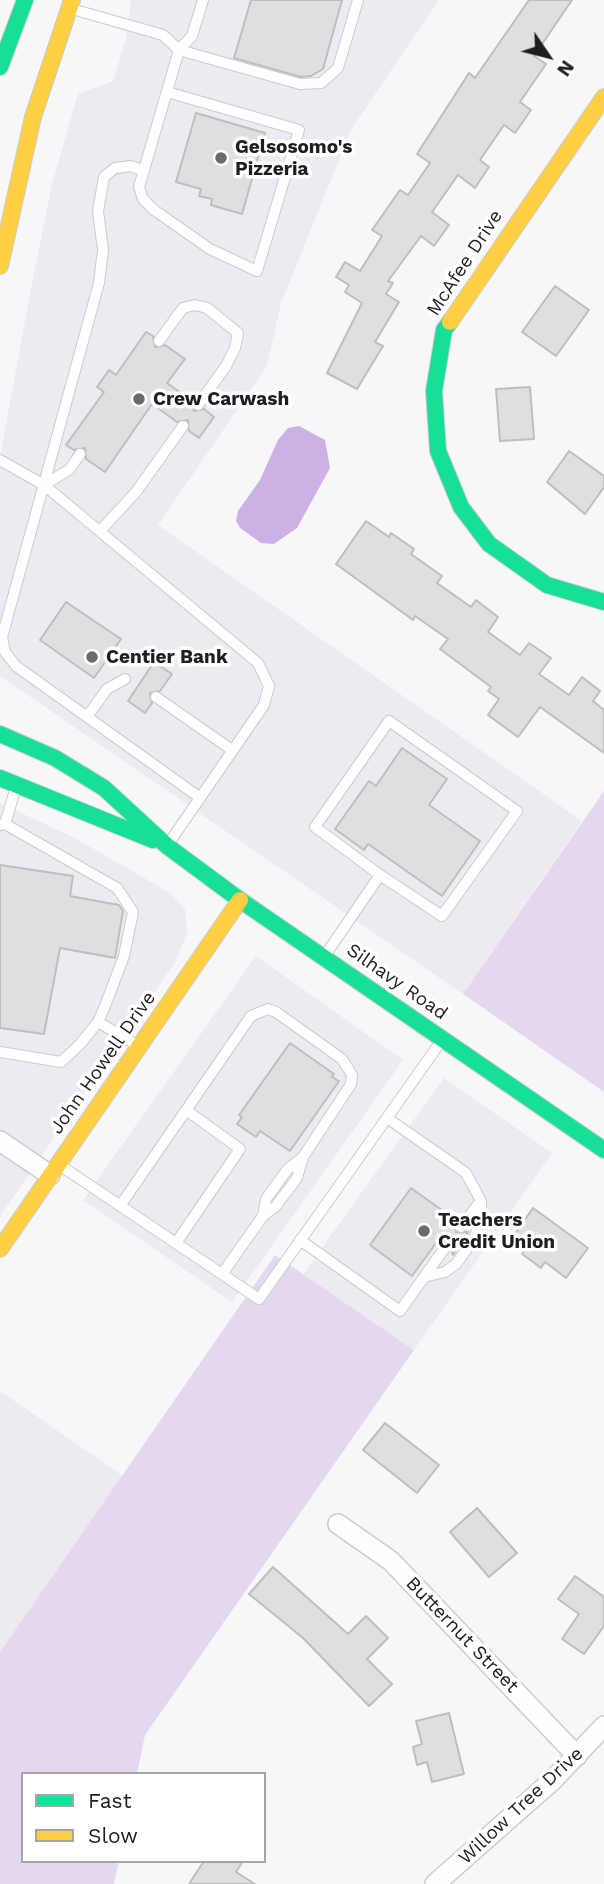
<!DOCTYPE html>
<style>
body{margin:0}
#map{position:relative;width:604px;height:1884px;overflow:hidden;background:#f7f6f8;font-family:"Work Sans",sans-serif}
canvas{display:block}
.legend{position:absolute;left:21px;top:1772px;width:245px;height:91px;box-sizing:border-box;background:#fff;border:2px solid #a5a5a5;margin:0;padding:9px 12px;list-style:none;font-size:21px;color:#1e1d1f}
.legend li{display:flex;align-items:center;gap:14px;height:35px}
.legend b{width:35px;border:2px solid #a5a5a5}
.north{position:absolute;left:513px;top:21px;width:70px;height:70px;-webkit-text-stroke:5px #fff;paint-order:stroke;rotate:125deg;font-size:19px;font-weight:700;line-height:28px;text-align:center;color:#1e1d1f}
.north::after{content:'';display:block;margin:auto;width:24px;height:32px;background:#1e1d1f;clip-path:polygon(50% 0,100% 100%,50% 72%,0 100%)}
</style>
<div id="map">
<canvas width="604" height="1884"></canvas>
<ul class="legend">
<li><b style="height:9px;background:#16e098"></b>Fast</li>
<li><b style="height:9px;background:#ffcf43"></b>Slow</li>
</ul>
<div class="north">N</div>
</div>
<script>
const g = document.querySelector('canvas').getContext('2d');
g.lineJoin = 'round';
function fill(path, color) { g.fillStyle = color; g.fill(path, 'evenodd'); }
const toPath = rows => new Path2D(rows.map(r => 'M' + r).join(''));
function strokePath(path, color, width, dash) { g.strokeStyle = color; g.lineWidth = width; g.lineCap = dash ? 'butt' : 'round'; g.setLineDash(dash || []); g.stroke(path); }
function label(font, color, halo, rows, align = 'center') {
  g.font = font + ' "Work Sans",sans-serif'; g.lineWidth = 7; g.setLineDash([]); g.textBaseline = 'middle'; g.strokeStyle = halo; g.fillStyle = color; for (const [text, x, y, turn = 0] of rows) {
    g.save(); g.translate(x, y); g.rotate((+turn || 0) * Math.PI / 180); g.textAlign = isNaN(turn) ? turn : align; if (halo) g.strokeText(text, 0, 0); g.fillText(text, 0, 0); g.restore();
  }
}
fill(toPath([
 [131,0,439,0,352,128,281,303,267,366,158,525,582,821,463,994,0,676,0,457,33,278,52,185,78,94,113,81,126,39],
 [0,803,75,838,170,893,185,909,187,933,176,961,0,1216],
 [256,956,403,1060,232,1302,83,1200],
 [444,1078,552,1153,414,1350,303,1274],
 [0,1391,123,1476,0,1652]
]), '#eeeaf2');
fill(toPath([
 [604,791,604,1092,463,994],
 [275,1255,414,1350,145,1735,137,1774,23,1774,23,1861,119,1861,114,1884,0,1884,0,1652]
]), '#e4d8f1');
fill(toPath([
 [299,426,325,440,330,468,297,528,274,544,261,543,240,528,236,521,238,511,260,480,278,440,288,428]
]), '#ccb2e4');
const building = toPath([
 [251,0,342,0,323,69,311,76,301,77,234,58,251,0],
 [529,0,572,0,534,56,546,64,520,102,531,110,515,133,504,125,480,160,489,167,475,188,458,175,432,212,449,225,434,246,421,236,388,281,393,283,386,294,399,302,375,342,383,346,357,389,327,373,362,303,345,292,349,285,336,277,345,262,360,271,382,236,372,230,400,190,408,195,430,163,417,154,469,73,475,78,529,0],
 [196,113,265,133,242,214,211,205,212,199,199,196,201,189,176,182,196,113],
 [555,286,589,310,556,356,522,332,555,286],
 [146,332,153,336,155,347,165,345,185,359,167,383,192,401,194,411,204,409,214,417,199,438,189,431,188,420,177,422,152,404,105,472,86,459,85,448,74,450,66,445,104,392,97,387,109,370,116,375,146,332],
 [530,387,534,439,500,441,496,389,530,387],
 [569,451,604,476,604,487,585,514,547,482,569,451],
 [366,521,389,537,391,533,414,549,411,554,442,576,437,583,471,607,476,600,498,617,488,632,520,655,529,643,551,658,539,674,569,695,582,677,600,691,593,701,604,710,604,753,540,707,518,737,488,715,499,699,488,691,491,687,440,649,448,639,415,616,413,620,336,564,366,521],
 [66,602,121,639,94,678,40,640,66,602],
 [154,662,172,674,160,691,150,693,152,703,145,713,128,701,154,662],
 [402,748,447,779,429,805,480,841,442,896,368,844,364,850,335,829,369,781,376,786,402,748],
 [0,865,73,876,70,896,119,905,123,911,115,958,60,948,44,1034,0,1028,0,865],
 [290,1043,334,1074,332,1077,339,1081,290,1151,260,1131,256,1137,237,1124,242,1117,239,1115,290,1043],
 [411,1188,453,1218,456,1232,468,1232,453,1255,449,1243,436,1243,412,1276,370,1245,411,1188],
 [533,1208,588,1248,566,1278,545,1262,541,1268,522,1254,526,1248,512,1238,533,1208],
 [385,1423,439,1465,417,1493,363,1450,385,1423],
 [477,1508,517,1553,489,1577,450,1532,477,1508],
 [273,1567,348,1634,366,1616,388,1638,367,1659,392,1684,369,1706,303,1638,249,1594,273,1567],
 [575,1576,604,1597,604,1626,584,1654,562,1639,579,1614,558,1599,575,1576],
 [449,1713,464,1774,432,1782,427,1762,417,1765,413,1747,422,1744,416,1721,449,1713],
 [204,1861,243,1861,236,1872,255,1884,189,1884,204,1861]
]);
fill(building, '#dfdfe0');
strokePath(building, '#bebebf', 2);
const lane = toPath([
 [72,9,163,35,179,50,300,84,321,83,338,68,358,0],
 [167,92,299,130,257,271,210,249,154,210,143,199,139,187,179,50,192,36,203,0],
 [144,171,131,166,115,168,104,177,98,211,103,250,99,283,2,637,5,652,16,666,199,797],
 [159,341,183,308,195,305,207,308,238,333,235,348,226,366,198,405],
 [0,460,44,485,258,663,269,686,264,705,169,843],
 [44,485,70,469,80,454],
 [100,531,136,492,183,426],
 [156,697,232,750],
 [87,717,107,689,125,679],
 [5,824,16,787],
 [0,825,5,824,117,888,133,912,124,956,105,1006,98,1022,81,1043,61,1062,0,1052],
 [324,957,380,875,442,916,517,811,389,721,315,827,380,875],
 [98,1022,137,1045],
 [387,1118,466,1173,481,1201,481,1218,474,1239,456,1264,445,1272,424,1277],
 [61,1166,259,1299,442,1040],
 [120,1206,251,1016,268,1009,276,1012,342,1059,352,1075,351,1084,303,1157,297,1178,276,1206,263,1216,222,1274],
 [263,1216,266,1199,287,1170,303,1157],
 [461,1227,480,1202],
 [300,1240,400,1311,444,1249],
 [176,1243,240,1149,186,1110]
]);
const street = toPath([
 [0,1141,50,1175],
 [338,1524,391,1561,577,1756],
 [435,1884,553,1780,604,1726]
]);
const fast = toPath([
 [0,67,25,0],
 [450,322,444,330,434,391,438,451,461,507,489,544,547,585,604,602],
 [0,734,55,758,104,788,167,846,240,900,604,1150],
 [0,778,153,840]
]);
const slow = toPath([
 [0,266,33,117,72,0],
 [450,322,604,97],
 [0,1249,240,900]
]);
strokePath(lane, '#cccbcd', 12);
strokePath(street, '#cccbcd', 22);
strokePath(fast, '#cccbcd', 18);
strokePath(slow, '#cccbcd', 18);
strokePath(lane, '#fefefe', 10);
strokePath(street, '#fefefe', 19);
strokePath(fast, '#16e098', 16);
strokePath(slow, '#ffcf43', 16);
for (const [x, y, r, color] of [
 [221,158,7,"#6a696b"],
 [139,399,7,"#6a696b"],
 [92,657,7,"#6a696b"],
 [424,1231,7,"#6a696b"]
]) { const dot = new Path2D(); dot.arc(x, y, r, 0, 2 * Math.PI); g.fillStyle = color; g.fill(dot); strokePath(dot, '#fff', 2.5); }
label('bold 19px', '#1e1d1f', '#fff', [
 ["Gelsosomo's",235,147],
 ["Pizzeria",235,169],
 ["Crew Carwash",153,399],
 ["Centier Bank",106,657],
 ["Teachers",438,1220],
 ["Credit Union",438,1242]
], 'left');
label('19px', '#1e1d1f', '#fff', [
 ["McAfee Drive",465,263,-57],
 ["Silhavy Road",397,982,35],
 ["John Howell Drive",103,1063,-55],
 ["Butternut Street",462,1635,46],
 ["Willow Tree Drive",521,1806,-43]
]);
</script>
